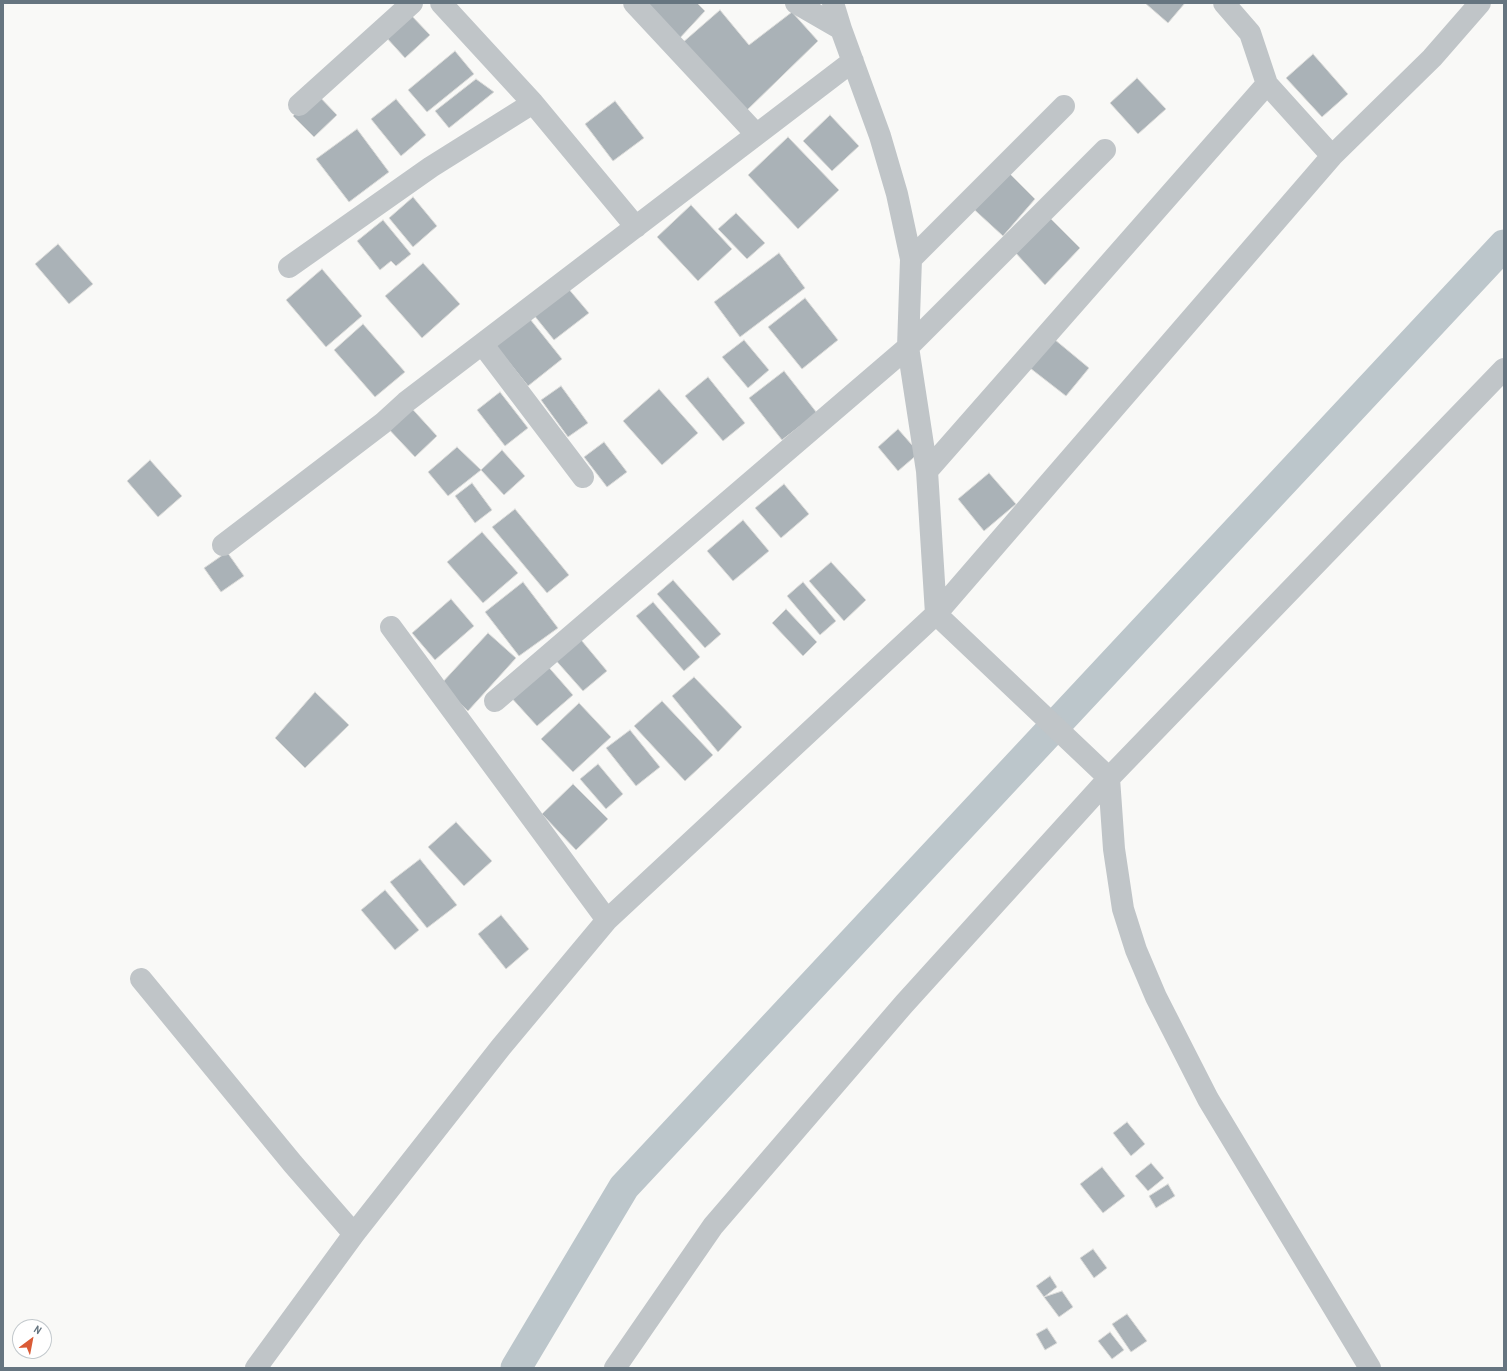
<!DOCTYPE html>
<style>
body{margin:0}
#map{position:relative;width:1507px;height:1371px;overflow:hidden;background:#f9f9f7;font-family:"Archivo Narrow",sans-serif}
canvas{display:block}
.frame{position:absolute;inset:0;border:4px solid #667580;pointer-events:none}
.north{position:absolute;left:12px;top:1319px;width:40px;height:40px;box-sizing:border-box;background:#fff;border:1px solid #c2c8cc;border-radius:50%;rotate:32deg;font-size:11px;font-weight:700;line-height:16px;text-align:center;color:#667580}
.north::after{content:'';display:block;margin:auto;width:14px;height:18px;background:#da5b36;clip-path:polygon(50% 0,100% 100%,50% 72%,0 100%)}
</style>
<div id="map">
<canvas width="1507" height="1371"></canvas>
<div class="frame"></div>
<div class="north">N</div>
</div>
<script>
const g = document.querySelector('canvas').getContext('2d');
g.lineJoin = 'round';
const toPath = rows => new Path2D(rows.map(r => 'M' + r).join(''));
function strokePath(path, color, width, dash) { g.strokeStyle = color; g.lineWidth = width; g.lineCap = dash ? 'butt' : 'round'; g.setLineDash(dash || []); g.stroke(path); }
function fill(path, color) { g.fillStyle = color; g.fill(path, 'evenodd'); }
strokePath(toPath([
 [516,1368,624,1187,1504,245]
]), '#bcc6cb', 31);
const building = toPath([
 [640,3,697,3,705,11,678,40,640,3],
 [1145,3,1185,3,1168,23,1145,3],
 [720,10,749,45,792,12,818,41,744,113,681,44,720,10],
 [410,14,430,35,405,58,385,36,410,14],
 [455,51,474,74,427,112,408,90,455,51],
 [1313,54,1348,94,1322,117,1286,78,1313,54],
 [1137,78,1166,109,1138,134,1110,103,1137,78],
 [476,79,494,92,449,128,435,111,476,79],
 [316,93,337,115,314,137,293,116,316,93],
 [396,99,426,135,401,156,371,119,396,99],
 [615,101,644,138,613,161,585,124,615,101],
 [830,115,859,146,832,171,803,141,830,115],
 [357,129,389,172,349,202,316,159,357,129],
 [788,137,839,190,798,229,748,175,788,137],
 [1003,167,1035,199,1003,236,967,203,1003,167],
 [413,197,437,226,413,247,389,218,413,197],
 [691,205,732,249,698,281,657,237,691,205],
 [736,213,765,243,747,259,718,229,736,213],
 [1048,216,1080,248,1045,285,1014,251,1048,216],
 [383,220,411,254,396,266,391,261,380,270,357,241,383,220],
 [58,244,93,284,69,304,35,264,58,244],
 [779,253,805,288,740,337,714,302,779,253],
 [423,263,460,304,422,338,385,296,423,263],
 [322,269,362,316,326,347,286,300,322,269],
 [567,287,589,313,554,340,533,314,567,287],
 [805,298,838,340,802,369,768,327,805,298],
 [530,319,562,359,528,386,496,346,530,319],
 [363,324,405,372,375,397,334,350,363,324],
 [1054,339,1089,368,1066,396,1030,368,1054,339],
 [744,340,769,370,748,388,722,357,744,340],
 [784,371,817,413,782,440,749,398,784,371],
 [708,377,745,423,723,441,685,396,708,377],
 [561,386,588,423,568,437,541,400,561,386],
 [659,389,698,433,662,465,623,421,659,389],
 [500,392,528,428,505,446,477,410,500,392],
 [406,402,437,436,415,457,383,423,406,402],
 [898,429,919,453,898,471,878,447,898,429],
 [604,442,627,472,607,487,584,457,604,442],
 [457,447,481,470,448,496,428,472,457,447],
 [502,450,525,476,504,495,481,470,502,450],
 [150,460,182,496,158,517,127,481,150,460],
 [989,473,1016,504,984,531,958,499,989,473],
 [472,483,492,510,475,523,455,496,472,483],
 [784,484,809,514,781,538,755,508,784,484],
 [515,509,569,575,547,593,492,527,515,509],
 [743,520,769,551,733,581,707,551,743,520],
 [482,532,518,573,483,603,447,562,482,532],
 [227,552,244,576,221,592,204,568,227,552],
 [831,562,866,600,844,621,809,581,831,562],
 [673,580,721,634,705,648,657,594,673,580],
 [523,582,558,628,519,656,485,612,523,582],
 [803,582,836,621,820,635,787,596,803,582],
 [451,599,474,626,435,660,412,633,451,599],
 [653,602,700,657,684,671,636,616,653,602],
 [786,609,817,642,803,656,772,623,786,609],
 [488,633,516,658,468,711,440,685,488,633],
 [577,635,607,671,583,691,552,656,577,635],
 [545,663,573,695,537,726,508,694,545,663],
 [694,677,742,727,718,752,672,696,694,677],
 [315,692,349,725,305,768,275,738,315,692],
 [662,701,713,755,685,781,634,726,662,701],
 [579,703,611,737,573,772,541,739,579,703],
 [630,730,660,767,636,786,606,748,630,730],
 [598,764,623,794,606,809,580,779,598,764],
 [573,784,608,819,576,850,542,814,573,784],
 [456,822,492,861,464,886,428,847,456,822],
 [420,859,457,905,427,928,390,882,420,859],
 [385,890,419,930,395,950,361,910,385,890],
 [501,915,529,949,506,969,478,934,501,915],
 [1127,1122,1145,1144,1131,1156,1113,1133,1127,1122],
 [1151,1163,1164,1178,1148,1191,1135,1176,1151,1163],
 [1102,1167,1125,1196,1103,1213,1080,1184,1102,1167],
 [1168,1184,1175,1196,1156,1208,1149,1196,1168,1184],
 [1093,1249,1107,1268,1094,1278,1080,1258,1093,1249],
 [1050,1276,1057,1287,1044,1297,1036,1286,1050,1276],
 [1062,1291,1073,1307,1059,1317,1044,1297,1062,1291],
 [1127,1314,1147,1341,1131,1352,1112,1324,1127,1314],
 [1047,1328,1057,1343,1045,1350,1036,1334,1047,1328],
 [1110,1332,1124,1350,1112,1359,1098,1341,1110,1332]
]);
fill(building, '#aab2b7');
strokePath(building, '#dbdbd9', 1);
strokePath(toPath([
 [441,3,533,103,636,227],
 [634,3,756,134],
 [796,3,841,29],
 [833,3,841,29,880,136,897,194,911,259,908,347,927,471,936,614,1109,778,1114,849,1123,909,1136,950,1156,997,1208,1099,1370,1368],
 [1224,3,1250,33,1267,84,1332,156],
 [299,105,412,3],
 [911,259,1064,106],
 [289,267,431,167,533,103],
 [483,345,583,477],
 [927,471,1267,84],
 [223,545,383,423,406,402,853,61],
 [391,627,607,920],
 [495,701,908,347,1105,150],
 [141,979,293,1164,354,1234],
 [256,1368,354,1234,501,1047,607,920,936,614,1332,156,1432,58,1480,3],
 [615,1368,713,1226,904,1004,1109,778,1504,369]
]), '#c0c5c8', 22);
</script>
